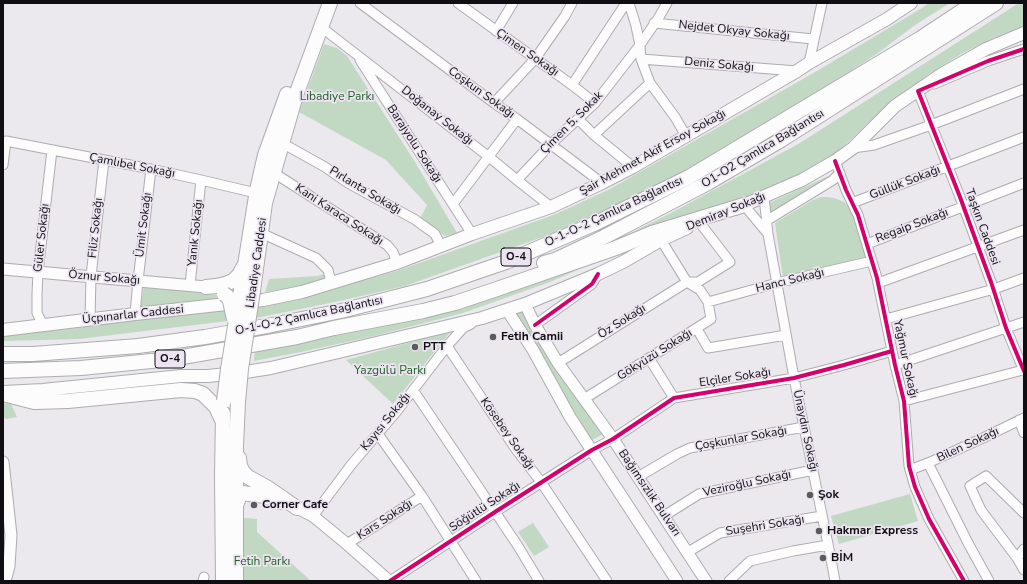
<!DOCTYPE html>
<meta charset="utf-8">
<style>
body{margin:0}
#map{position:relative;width:1027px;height:584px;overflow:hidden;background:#ebe8ee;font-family:"Nunito Sans",sans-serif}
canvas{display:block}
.frame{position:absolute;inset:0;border:4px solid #100e12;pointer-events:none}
</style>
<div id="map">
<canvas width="1027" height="584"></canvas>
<div class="frame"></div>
</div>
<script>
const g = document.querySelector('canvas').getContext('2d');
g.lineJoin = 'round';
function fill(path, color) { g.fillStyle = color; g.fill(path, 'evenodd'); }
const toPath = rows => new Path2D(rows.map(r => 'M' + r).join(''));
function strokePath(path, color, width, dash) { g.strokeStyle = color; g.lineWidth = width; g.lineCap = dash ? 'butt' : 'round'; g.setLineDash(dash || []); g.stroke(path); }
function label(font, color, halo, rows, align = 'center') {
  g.font = font + ' "Nunito Sans",sans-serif'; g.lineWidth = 3.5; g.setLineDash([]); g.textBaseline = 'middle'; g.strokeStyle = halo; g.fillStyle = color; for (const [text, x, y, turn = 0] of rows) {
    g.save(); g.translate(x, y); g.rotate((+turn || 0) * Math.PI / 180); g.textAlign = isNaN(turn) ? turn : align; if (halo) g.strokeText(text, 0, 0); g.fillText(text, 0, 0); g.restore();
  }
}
fill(toPath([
 [929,3,950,3,915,25,878,53,808,99,713,156,656,187,554,233,405,286,335,302,261,317,79,339,3,341,3,336,78,328,181,313,331,289,397,271,556,214,610,189,817,71,922,8],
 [1019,3,1024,3,1024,26,991,39,961,54,929,74,881,111,837,152,801,176,739,200,613,242,673,212,800,143],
 [324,44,337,48,347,56,415,162,457,233,445,236,420,219,427,205,386,160,299,112],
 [833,174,770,213,769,203],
 [821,197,828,197,834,198,844,202,848,206,853,212,869,258,783,278,775,223,813,200],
 [657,235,550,282,463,313,374,336,301,352,254,361,255,350,339,334,422,315],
 [327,273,325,280,301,287,265,292,269,279,318,276],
 [144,286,217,295,219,298,140,310],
 [522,310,603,434,592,440,513,315],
 [451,331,393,404,346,360],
 [3,403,11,404,17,417,6,419,3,416],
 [910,494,918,521,839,544,831,516],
 [244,518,257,519,257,532,311,581,244,581],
 [533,523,549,547,534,556,518,532]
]), '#c1d8c3');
const minor = toPath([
 [360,3,494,103,517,119,602,183],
 [458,3,572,85,595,103],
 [629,3,636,26,640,45,641,59,650,83,675,117,686,136],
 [654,23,813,39],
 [321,27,489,157,517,180,551,207],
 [496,31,513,3],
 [641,59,797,71],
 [360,60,472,234],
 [809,63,822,3],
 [934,84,988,61,1024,49],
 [572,85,626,3],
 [922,89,918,91,960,197,991,282,1006,328,1024,371],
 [494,103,535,59,565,16,572,3],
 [578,119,594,135,633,167],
 [594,135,650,83],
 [282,143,325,167,348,183,414,219,435,234,441,246],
 [853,148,874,145,931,125,1024,89],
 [835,161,846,190,858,215,877,278,895,365,904,401,909,466,915,487,929,519,964,581],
 [3,165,6,141,151,169,201,180,256,193],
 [274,173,387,245,393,252,397,263],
 [517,180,551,144,595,103,640,45,659,17,667,3],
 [764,197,768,234,794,378,830,554,835,581],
 [852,203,1024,137],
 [453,204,517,119],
 [744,205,768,234],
 [766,221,833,180,840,173],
 [261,233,316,258,328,270,330,278,328,284],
 [867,244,1024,183],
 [878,283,1024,230],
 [190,285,201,180],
 [708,302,777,283,872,261],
 [135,314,138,281,151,169],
 [886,319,994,289,1024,278],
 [90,320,91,276,104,160],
 [43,325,37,313,37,294,38,272,52,150],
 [535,325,592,284,598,274],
 [697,329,708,348,786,335],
 [447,346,515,448,541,482,607,581],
 [649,358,674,398],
 [558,363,687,282,698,282,730,262,700,223],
 [895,365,1024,322],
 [413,390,463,464,518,546,539,581],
 [584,399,711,319,708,302,700,290,687,282,661,240],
 [904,401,1023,370],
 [1019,420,1024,433],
 [378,434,422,496,476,581],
 [928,463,968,543,989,581],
 [910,470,928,463,983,438,1024,418],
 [638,477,677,454,690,448,804,427],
 [1024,513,986,476,970,486,981,510,1017,558,1024,570],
 [313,516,351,465,397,411,447,346,463,328,471,324],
 [664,516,699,494,813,470],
 [347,544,422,496],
 [688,552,720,533,822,516],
 [1017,558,1024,549],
 [203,581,204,577],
 [390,581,495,512,592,450,613,439,674,398,794,378,844,365,892,351],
 [729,581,750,561,793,551,828,545]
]);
const tertiary = toPath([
 [3,269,206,287],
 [525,304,535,325,558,363,613,439,706,581],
 [507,310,533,350,570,417,677,581],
 [3,462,11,535,9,566,5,581],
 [297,508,313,516,347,544,389,581]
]);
const secondary = toPath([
 [735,209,802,180,835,161,853,148,895,106,942,74,986,49,1024,33],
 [3,330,135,314,263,300,302,292,397,263,472,234,551,207,602,183,633,167,686,136,797,71,809,63,887,19,911,3],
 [4,392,43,390,181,376,208,376,245,372,271,368,482,318,525,304,598,274,623,262,661,240,687,228]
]);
const primary = toPath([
 [206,287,216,286,225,284,233,281,239,275,244,266],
 [241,290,257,190,265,155,287,94],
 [253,291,265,203,296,95,330,3],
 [3,394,34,402,68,401,181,390,195,391,203,394,216,407,223,422],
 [239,458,240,466,243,472,248,477,268,488,297,508],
 [237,503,240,495,242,493,265,496,280,502],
 [223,581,222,477,223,413],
 [236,581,236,446,238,402]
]);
const trunk = toPath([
 [544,263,555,260,604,237,706,184,781,140,996,3],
 [3,354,33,354,138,346,205,337,272,325,341,311,427,289,506,262,596,223,689,177,921,38,974,3],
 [3,371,81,368,171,359,297,337,334,328,423,311,455,303,494,290,616,248,652,233,744,205]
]);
strokePath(minor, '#aeacb0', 11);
strokePath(tertiary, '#aeacb0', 13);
strokePath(secondary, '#aeacb0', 14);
strokePath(primary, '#aeacb0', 16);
strokePath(trunk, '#aeacb0', 16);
strokePath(minor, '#fcfcfc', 9);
strokePath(tertiary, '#fcfcfc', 11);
strokePath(secondary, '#fcfcfc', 12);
strokePath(primary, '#fcfcfc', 14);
strokePath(trunk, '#fcfcfc', 14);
const primaryBridge = toPath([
 [224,294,227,296,230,301,234,319],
 [224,401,228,369,241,290],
 [238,402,241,369,253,291]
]);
strokePath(primaryBridge, '#aeacb0', 16, []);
strokePath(primaryBridge, '#fcfcfc', 14);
strokePath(toPath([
 [1024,49,988,61,918,91,960,197,991,282,1006,328,1024,371],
 [835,161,846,190,858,215,877,278,895,365,904,401,909,466,915,487,929,519,964,581],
 [535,325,592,284,598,274],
 [390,581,495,512,592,450,613,439,674,398,794,378,844,365,892,351]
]), '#d6006c', 4);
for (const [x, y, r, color] of [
 [493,337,4,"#5d5a5f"],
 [415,347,4,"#5d5a5f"],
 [810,495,4,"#5d5a5f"],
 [254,505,4,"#5d5a5f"],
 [819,531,4,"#5d5a5f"],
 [823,558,4,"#5d5a5f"]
]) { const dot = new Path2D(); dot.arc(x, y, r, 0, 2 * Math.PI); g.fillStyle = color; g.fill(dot); strokePath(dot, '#ece5f1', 1.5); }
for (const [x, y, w] of [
 [516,257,30],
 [170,359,30]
]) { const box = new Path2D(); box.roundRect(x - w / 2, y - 9, w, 18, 3); g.fillStyle = '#ece5f1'; g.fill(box); strokePath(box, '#100e12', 1); }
label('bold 11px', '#100e12', null, [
 ["O-4",516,257],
 ["O-4",170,359]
]);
label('12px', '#100e12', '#ece5f1', [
 ["Nejdet Okyay Sokağı",734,31,6],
 ["Çimen Sokağı",527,53,35],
 ["Deniz Sokağı",719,65,5],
 ["Coşkun Sokağı",481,93,36],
 ["Doğanay Sokağı",437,116,38],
 ["Çimen 5. Sokak",572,123,-45],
 ["Barajyolu Sokağı",414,144,57],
 ["O1-O2 Çamlıca Bağlantısı",763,149,-31],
 ["Şair Mehmet Akif Ersoy Sokağı",653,153,-29],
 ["Çamlıbel Sokağı",132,166,11],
 ["Güllük Sokağı",905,183,-21],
 ["Pırlanta Sokağı",365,191,31],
 ["O-1-O-2 Çamlıca Bağlantısı",614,212,-25],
 ["Demiray Sokağı",726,212,-22],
 ["Kani Karaca Sokağı",339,215,33],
 ["Ümit Sokağı",144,225,-83],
 ["Regaip Sokağı",912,226,-21],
 ["Taşkın Caddesi",982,227,70],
 ["Filiz Sokağı",96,228,-84],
 ["Yanık Sokağı",196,233,-84],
 ["Güler Sokağı",42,238,-84],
 ["Libadiye Caddesi",257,263,-82],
 ["Öznur Sokağı",104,278,5],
 ["Hancı Sokağı",790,281,-14],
 ["Üçpınarlar Caddesi",133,315,-6],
 ["O-1-O-2 Çamlıca Bağlantısı",309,316,-12],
 ["Öz Sokağı",622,322,-32],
 ["Gökyüzü Sokağı",655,355,-32],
 ["Yağmur Sokağı",905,359,78],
 ["Elçiler Sokağı",735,378,-9],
 ["Kayısı Sokağı",386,422,-51],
 ["Ünaydın Sokağı",805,431,78],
 ["Kösebey Sokağı",507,434,55],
 ["Çoşkunlar Sokağı",741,439,-10],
 ["Bilen Sokağı",968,445,-25],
 ["Veziroğlu Sokağı",747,484,-12],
 ["Bağımsızlık Bulvarı",649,493,56],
 ["Söğütlü Sokağı",485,507,-33],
 ["Kars Sokağı",385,520,-33],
 ["Suşehri Sokağı",765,526,-9]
]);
label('12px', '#205f27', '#ece5f1', [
 ["Libadiye Parkı",337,97],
 ["Yazgülü Parkı",390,371],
 ["Fetih Parkı",262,562]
]);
label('bold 12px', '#100e12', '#ece5f1', [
 ["Fetih Camii",501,337],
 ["PTT",423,347],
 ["Şok",818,495],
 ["Corner Cafe",262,505],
 ["Hakmar Express",827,531],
 ["BİM",831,558]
], 'left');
</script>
